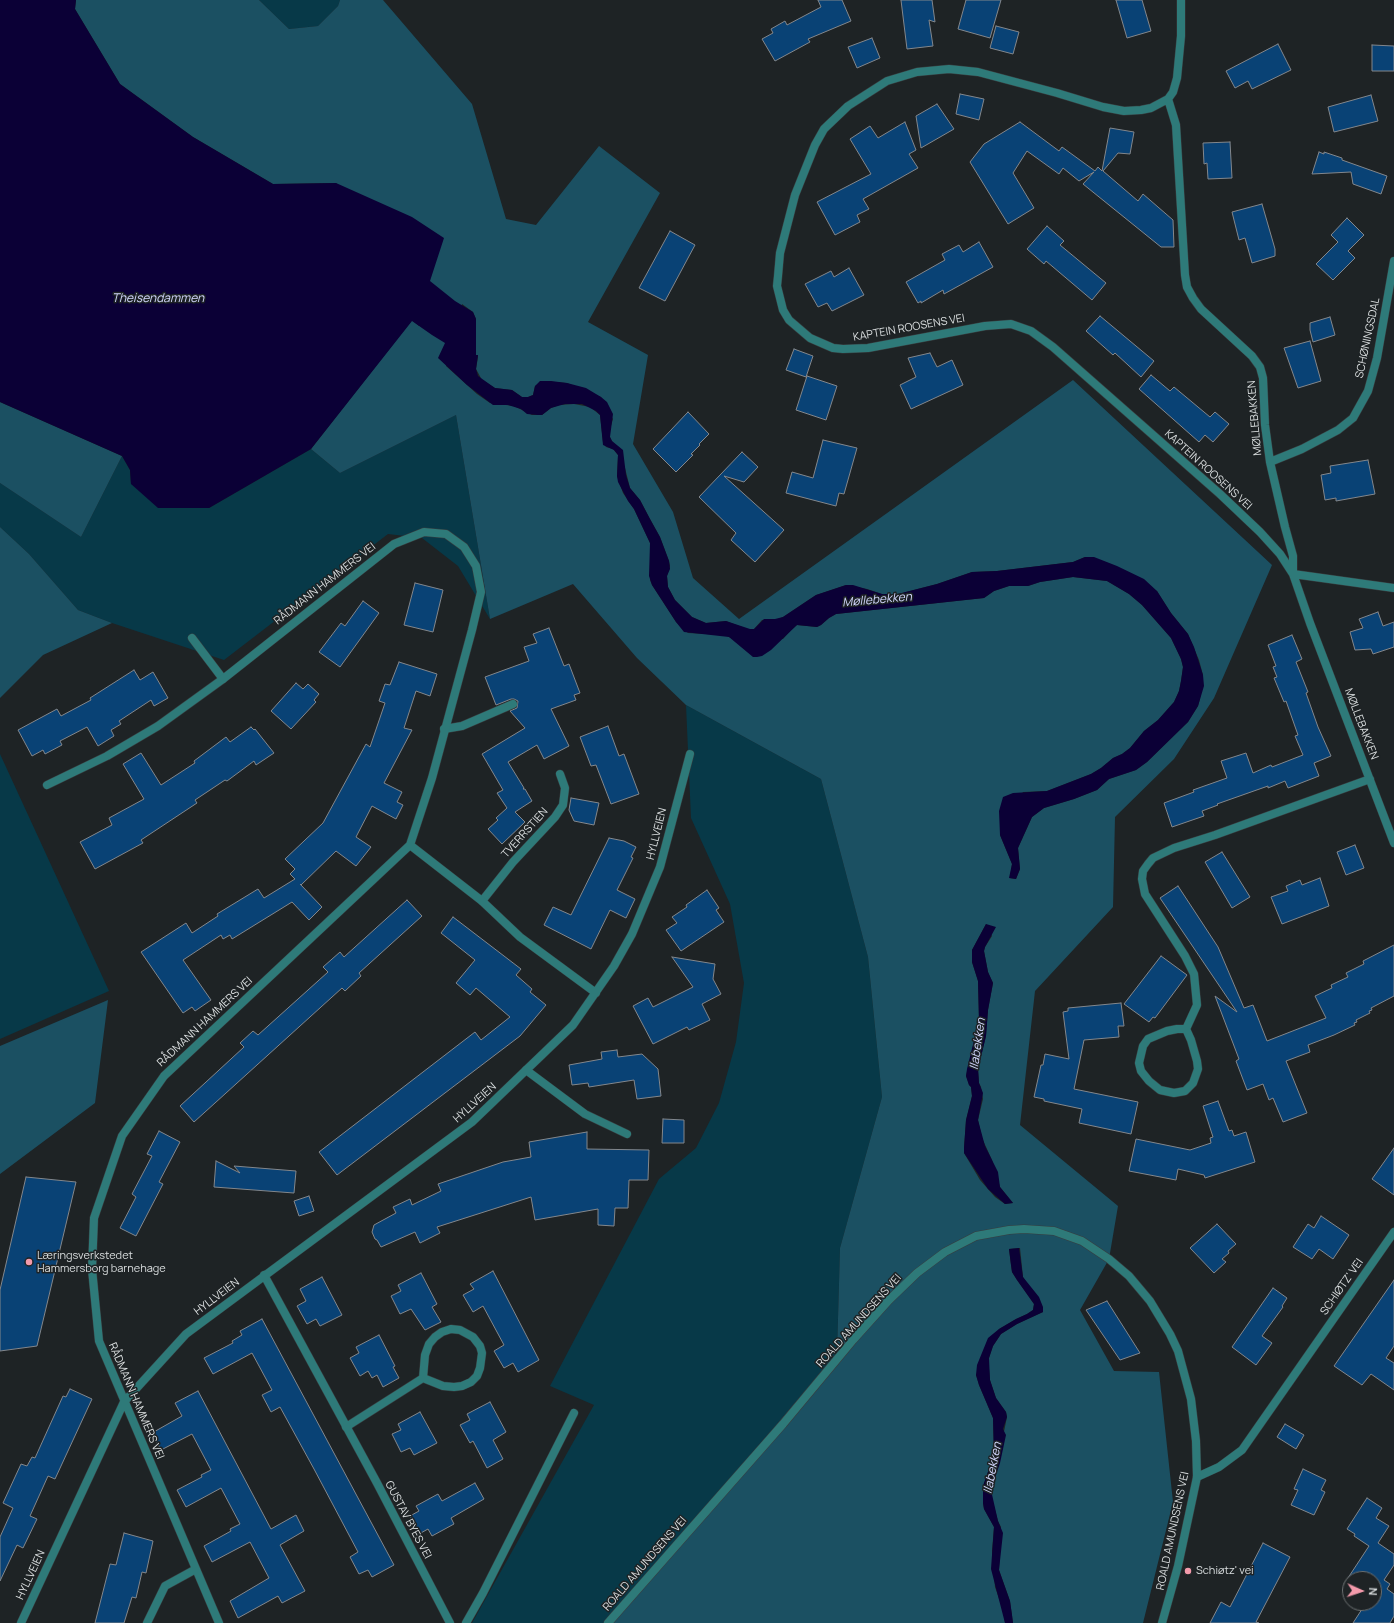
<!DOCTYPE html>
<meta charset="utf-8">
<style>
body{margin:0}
#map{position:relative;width:1394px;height:1623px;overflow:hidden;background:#1e2325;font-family:Manrope,sans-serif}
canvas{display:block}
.north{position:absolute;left:1342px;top:1571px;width:40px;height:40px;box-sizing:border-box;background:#1e2325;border:1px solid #696e6f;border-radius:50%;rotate:93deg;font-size:11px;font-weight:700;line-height:16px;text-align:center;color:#dadedf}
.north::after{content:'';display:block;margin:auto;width:14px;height:18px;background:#f39aab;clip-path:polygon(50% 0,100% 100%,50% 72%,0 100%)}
</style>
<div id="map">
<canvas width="1394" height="1623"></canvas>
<div class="north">N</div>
</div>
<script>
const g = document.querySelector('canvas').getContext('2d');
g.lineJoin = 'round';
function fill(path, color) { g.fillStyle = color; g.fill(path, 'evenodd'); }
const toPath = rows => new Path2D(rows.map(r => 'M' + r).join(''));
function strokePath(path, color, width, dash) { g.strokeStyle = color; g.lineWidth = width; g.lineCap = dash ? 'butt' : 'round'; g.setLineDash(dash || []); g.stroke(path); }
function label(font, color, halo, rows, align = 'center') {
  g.font = font + ' Manrope,sans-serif'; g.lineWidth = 3; g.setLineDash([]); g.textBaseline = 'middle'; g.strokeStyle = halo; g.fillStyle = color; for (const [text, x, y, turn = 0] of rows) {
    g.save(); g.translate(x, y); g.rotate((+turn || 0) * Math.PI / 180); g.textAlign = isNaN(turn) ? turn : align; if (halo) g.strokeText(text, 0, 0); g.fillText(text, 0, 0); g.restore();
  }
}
fill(toPath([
 [259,0,340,0,338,6,318,26,289,29],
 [456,415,490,619,458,566,422,538,388,534,224,660,112,623,78,610,29,554,0,527,0,483,81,537,122,456,130,470,131,484,209,508,311,449,340,473],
 [686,705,821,779,868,957,882,1097,840,1248,837,1354,607,1622,607,1623,472,1623,594,1405,550,1386,659,1179,696,1148,719,1103,736,1042,744,983,730,904,691,818],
 [0,754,109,991,0,1039]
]), '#073948');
fill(toPath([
 [76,0,259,0,289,29,318,26,338,6,340,0,383,0,472,104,506,219,536,225,599,146,660,193,588,322,648,355,633,444,673,512,693,578,739,619,1073,380,1272,565,1214,698,1174,759,1115,817,1113,907,1035,991,1020,1125,1118,1206,1109,1259,1080,1310,1114,1371,1159,1372,1173,1502,1143,1623,1013,1623,1010,1601,999,1570,1001,1527,998,1521,991,1495,1007,1417,1006,1412,996,1398,990,1380,989,1369,989,1358,993,1346,1001,1334,1017,1324,1043,1312,1023,1277,1020,1248,1009,1249,1011,1265,1012,1272,1017,1280,1034,1304,1033,1310,1027,1314,1016,1319,999,1329,976,1375,979,1385,993,1418,994,1455,983,1486,983,1503,984,1509,994,1527,992,1551,995,1587,1003,1610,1005,1623,607,1623,607,1622,837,1354,840,1248,882,1097,868,957,821,779,686,705,637,658,573,584,490,619,456,415,340,473,311,449,412,320,419,326,430,281,336,183,273,184,193,137,120,84,75,9],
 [462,304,473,312,476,319,476,355,478,355,478,357,476,369,482,380,495,388,512,390,522,397,528,397,533,395,535,386,543,381,567,383,601,397,613,419,610,429,610,437,625,468,630,488,640,500,650,519,660,537,669,561,670,566,667,576,668,587,675,600,692,617,706,623,726,621,747,629,754,629,762,620,778,619,783,617,816,595,846,585,867,589,882,594,898,594,937,584,972,572,997,571,1073,562,1085,557,1157,591,1171,613,1188,634,1199,660,1203,675,1200,699,1198,706,1188,722,1147,762,1136,770,1109,779,1097,790,1074,799,1044,808,1032,817,1018,848,1020,869,1016,879,1010,878,1012,864,1000,835,1023,792,1047,791,1091,774,1101,768,1113,758,1122,754,1130,748,1144,731,1158,720,1174,702,1179,691,1181,681,1183,667,1181,659,1171,638,1142,605,1129,594,1107,581,1073,577,1040,582,1028,586,1009,586,994,591,984,598,836,614,829,618,821,625,817,627,797,625,791,630,783,639,733,639,725,635,688,633,676,622,652,585,650,580,650,543,634,509,623,493,617,476,618,455,613,449,606,447,603,442,600,415,590,407,574,404,559,405,551,408,542,415,532,415,514,406,490,403,477,394,446,366],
 [986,924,992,936,985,947,984,951,988,972,993,983,988,1010,986,1036,978,1069,979,1083,981,1087,983,1099,978,1120,982,1138,992,1160,1000,1187,1013,1203,1005,1204,995,1197,980,1180,964,1153,964,1148,966,1120,972,1096,971,1087,969,1085,966,1076,979,1020,978,981,972,962,972,950],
 [0,402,122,456,81,537,0,483],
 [0,527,29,554,78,610,112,623,43,655,0,698],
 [108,1000,95,1103,0,1174,0,1046]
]), '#1b5062');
fill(toPath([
 [0,0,76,0,75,9,120,84,193,137,273,184,336,183,412,217,444,238,430,281,455,301,473,312,476,319,476,355,478,355,476,369,478,376,495,388,512,390,522,397,528,397,533,395,535,386,540,381,551,381,567,383,586,388,601,397,607,402,613,414,610,437,612,441,623,450,626,475,630,488,640,500,650,519,660,537,669,561,670,569,667,576,668,587,675,600,692,617,706,623,726,621,750,629,754,629,764,619,775,619,783,617,816,595,846,585,853,585,882,594,898,594,937,584,972,572,997,571,1073,562,1085,557,1094,557,1117,566,1144,579,1157,591,1171,613,1188,634,1194,647,1203,675,1204,686,1198,706,1188,722,1147,762,1136,770,1109,779,1097,790,1074,799,1044,808,1032,817,1018,848,1020,869,1016,879,1009,878,1012,864,1000,835,999,811,1003,797,1013,793,1047,791,1091,774,1101,768,1113,758,1122,754,1130,748,1144,731,1158,720,1174,702,1179,691,1181,681,1183,667,1181,659,1171,638,1142,605,1129,594,1107,581,1073,577,1040,582,1028,586,1009,586,994,591,984,598,836,614,829,618,821,625,817,627,797,625,771,650,762,656,757,657,753,657,729,637,684,632,676,622,652,585,649,576,650,543,634,509,628,501,618,482,617,476,618,455,614,450,603,445,600,415,596,411,582,404,565,404,551,408,542,415,538,415,527,414,521,409,508,405,493,405,467,385,438,358,445,343,432,335,412,321,311,449,209,508,158,508,131,484,130,470,122,456,0,402],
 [986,924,996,927,985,947,984,951,988,972,993,983,988,1010,986,1036,978,1069,979,1083,983,1093,978,1120,985,1146,998,1172,1000,1187,1013,1203,1005,1204,988,1189,964,1153,964,1148,966,1120,972,1096,971,1087,969,1085,966,1076,967,1069,979,1020,978,981,972,962,972,950],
 [1019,1248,1023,1277,1039,1297,1043,1307,1043,1312,1017,1324,1001,1334,993,1346,989,1358,990,1380,996,1398,1006,1412,1007,1417,1003,1429,1006,1435,1000,1463,991,1490,998,1521,1003,1533,999,1570,1010,1601,1012,1615,1013,1623,1005,1623,991,1569,994,1527,984,1509,983,1503,983,1486,994,1455,993,1418,979,1385,976,1375,977,1365,988,1338,999,1329,1016,1319,1027,1314,1033,1310,1034,1304,1017,1280,1012,1272,1011,1265,1009,1249]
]), '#0b0036');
const building = toPath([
 [818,0,842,0,851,21,808,39,810,42,775,61,762,39,773,33,771,29,785,21,787,25,821,7,818,0],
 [901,0,932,0,935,22,929,20,933,46,907,49,901,0],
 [966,0,1001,0,990,38,958,29,966,0],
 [1116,0,1142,0,1151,31,1127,38,1116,0],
 [996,26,1019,32,1013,54,990,48,996,26],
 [872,38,880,58,857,68,848,47,872,38],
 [1278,44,1291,70,1252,89,1248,81,1235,88,1226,71,1278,44],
 [1372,45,1394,46,1394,71,1372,71,1372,45],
 [960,94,984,99,979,120,956,114,960,94],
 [1371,95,1378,121,1334,132,1328,107,1371,95],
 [937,104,954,129,921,148,916,116,937,104],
 [905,122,916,150,909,154,918,168,863,199,869,209,857,215,860,222,835,235,817,202,871,174,850,139,870,126,878,138,905,122],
 [1020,122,1059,151,1062,147,1095,171,1098,167,1102,171,1110,128,1134,132,1130,154,1118,153,1103,171,1138,201,1143,194,1173,220,1174,247,1161,247,1083,184,1094,172,1079,181,1063,168,1059,174,1027,151,1013,173,1034,208,1008,224,970,162,984,144,1020,122],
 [1230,142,1232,178,1208,179,1207,163,1204,164,1203,143,1230,142],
 [1319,152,1324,154,1324,152,1342,158,1342,160,1387,176,1381,194,1353,184,1351,172,1312,174,1319,152],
 [1262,204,1275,249,1275,256,1252,263,1245,238,1239,240,1232,212,1262,204],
 [1347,218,1364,235,1348,251,1355,258,1333,280,1316,264,1338,242,1331,235,1347,218],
 [1047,226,1064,241,1060,245,1106,283,1092,300,1046,261,1044,264,1027,249,1047,226],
 [670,231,695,245,665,301,639,288,670,231],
 [979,242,993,267,944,294,943,290,921,303,921,301,918,303,906,282,945,260,942,254,959,245,963,252,979,242],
 [849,268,864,295,832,311,827,303,818,307,805,284,831,271,834,277,849,268],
 [1100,316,1154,361,1141,377,1115,353,1113,355,1086,331,1100,316],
 [1330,317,1335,335,1313,342,1310,330,1310,323,1330,317],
 [1310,341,1321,381,1298,388,1284,348,1310,341],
 [794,349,813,356,806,377,786,370,794,349],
 [930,353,937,367,952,360,963,385,911,409,900,385,916,377,908,358,930,353],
 [1151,375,1170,391,1174,387,1210,417,1215,412,1229,424,1213,442,1205,435,1199,442,1139,389,1151,375],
 [807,376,837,386,826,420,796,410,807,376],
 [688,412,709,434,699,444,700,445,691,454,693,455,676,472,653,449,688,412],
 [823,440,857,448,844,494,839,493,836,506,786,493,792,472,813,478,823,440],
 [742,452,758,467,744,482,724,476,784,530,755,562,731,540,736,533,699,497,742,452],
 [1368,460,1375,494,1336,501,1336,498,1325,500,1321,475,1331,473,1330,466,1368,460],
 [415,583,443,590,433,632,404,625,415,583],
 [363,601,379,613,340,667,319,652,341,623,345,626,363,601],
 [1378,612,1383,626,1394,622,1394,647,1373,654,1371,649,1355,650,1350,632,1363,628,1359,619,1378,612],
 [549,628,564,666,569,664,580,693,574,695,576,700,551,709,569,746,544,759,537,745,508,762,524,788,523,789,525,789,532,801,515,812,525,822,502,844,488,829,498,820,496,818,507,808,497,793,503,790,482,754,525,728,510,711,517,708,518,701,514,699,511,699,496,705,485,677,529,661,524,647,537,643,533,634,549,628],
 [1292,635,1302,659,1296,662,1308,692,1306,693,1318,727,1331,756,1314,763,1319,776,1288,788,1285,781,1268,788,1268,786,1217,804,1218,805,1202,811,1204,816,1172,827,1164,803,1194,792,1193,790,1227,778,1221,761,1246,753,1253,773,1271,765,1272,767,1303,755,1295,736,1298,735,1286,701,1284,702,1274,678,1277,677,1273,667,1276,666,1268,645,1292,635],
 [399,662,437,674,430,696,416,691,404,728,412,730,384,783,402,792,397,802,403,805,396,819,372,806,356,837,371,847,356,866,336,851,301,885,300,884,322,907,309,920,292,902,232,939,230,935,223,939,221,935,183,960,211,1000,195,1011,192,1007,183,1013,141,952,186,923,192,933,218,916,217,914,258,889,264,898,295,879,290,874,295,869,285,859,323,823,366,744,370,747,385,703,379,701,385,684,390,685,399,662],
 [134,670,140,680,153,672,168,698,154,706,151,700,119,721,121,724,111,730,114,736,98,746,87,727,60,741,62,745,45,754,43,750,32,756,18,730,57,709,61,716,91,700,90,698,134,670],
 [296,683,303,689,308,684,319,694,314,700,316,702,291,729,271,711,296,683],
 [608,726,619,756,624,754,639,794,611,804,596,765,591,766,580,737,608,726],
 [251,727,254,730,255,729,274,753,256,765,254,761,227,781,225,780,195,800,197,803,141,840,143,843,95,869,80,842,112,825,109,818,144,799,123,764,141,753,161,785,195,763,194,761,226,737,230,742,251,727],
 [571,798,599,803,594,825,574,821,569,810,571,798],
 [609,838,624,841,636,847,631,857,633,858,617,890,635,899,626,918,610,910,591,949,544,925,553,907,571,915,609,838],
 [1355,845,1364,868,1346,875,1337,852,1355,845],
 [1222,852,1250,897,1232,908,1205,862,1222,852],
 [1320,878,1329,906,1282,924,1271,897,1288,891,1286,886,1300,880,1302,885,1320,878],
 [1178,886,1218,947,1244,1008,1253,1005,1267,1041,1326,1018,1315,996,1332,988,1331,985,1348,977,1346,973,1364,964,1363,961,1394,945,1394,996,1371,1008,1372,1010,1369,1011,1370,1013,1356,1020,1357,1022,1354,1023,1355,1025,1334,1035,1308,1045,1310,1052,1286,1061,1307,1113,1283,1122,1273,1098,1269,1100,1263,1084,1247,1090,1236,1061,1239,1059,1215,996,1237,1012,1160,898,1178,886],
 [707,890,719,908,716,910,724,922,681,951,666,930,677,923,672,917,687,907,686,905,707,890],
 [407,900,422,916,359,973,361,976,345,991,342,988,194,1122,180,1106,244,1047,240,1043,253,1031,258,1035,328,972,323,967,340,952,344,957,407,900],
 [453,917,521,969,516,975,532,989,530,992,546,1005,520,1036,337,1175,319,1152,475,1032,481,1040,510,1017,476,988,470,995,456,983,475,960,441,933,453,917],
 [1161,956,1187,975,1155,1018,1153,1017,1149,1022,1124,1004,1161,956],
 [672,957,715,964,713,979,721,994,702,1004,710,1020,689,1030,687,1027,653,1044,633,1006,648,998,653,1007,693,987,672,957],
 [1121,1003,1124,1026,1118,1026,1119,1037,1084,1040,1074,1089,1138,1102,1131,1134,1079,1123,1082,1109,1044,1101,1044,1099,1034,1097,1041,1065,1043,1065,1045,1054,1069,1059,1063,1012,1068,1011,1068,1008,1121,1003],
 [617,1050,618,1057,642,1054,658,1069,661,1096,637,1099,634,1080,589,1087,588,1083,572,1085,569,1065,602,1059,601,1052,617,1050],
 [1218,1101,1229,1131,1232,1130,1234,1136,1246,1132,1255,1162,1205,1178,1204,1175,1178,1169,1176,1180,1129,1171,1136,1139,1190,1150,1211,1143,1210,1138,1213,1137,1203,1106,1218,1101],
 [663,1119,684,1120,684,1143,662,1143,663,1119],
 [159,1131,180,1142,159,1182,163,1184,136,1236,120,1228,136,1197,132,1194,152,1156,147,1154,159,1131],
 [587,1132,587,1149,649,1150,648,1180,629,1180,628,1208,615,1208,614,1226,598,1225,598,1209,535,1220,531,1197,437,1227,440,1233,420,1243,415,1232,381,1247,377,1240,375,1239,372,1232,374,1225,396,1213,393,1207,410,1199,412,1205,441,1191,438,1184,503,1162,531,1157,529,1142,587,1132],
 [1394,1148,1394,1195,1372,1179,1394,1148],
 [216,1161,240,1173,234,1166,296,1171,294,1193,214,1187,216,1161],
 [26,1177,76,1182,37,1346,0,1351,0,1290,26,1177],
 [309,1196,314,1211,299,1216,294,1201,309,1196],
 [1321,1216,1349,1235,1333,1259,1319,1249,1312,1259,1293,1247,1308,1224,1314,1228,1321,1216],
 [1217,1224,1236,1244,1228,1251,1229,1253,1222,1259,1226,1262,1214,1273,1190,1248,1217,1224],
 [493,1271,539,1360,518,1372,513,1363,504,1368,494,1351,504,1345,483,1306,473,1312,463,1295,474,1289,470,1284,493,1271],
 [421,1273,437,1304,432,1307,441,1322,425,1330,411,1309,400,1314,391,1296,401,1291,398,1285,421,1273],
 [322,1277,342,1315,320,1326,316,1319,307,1324,297,1306,306,1301,300,1289,322,1277],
 [1394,1280,1394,1346,1386,1358,1394,1363,1394,1390,1371,1374,1362,1385,1334,1366,1394,1280],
 [1273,1288,1287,1298,1282,1306,1283,1307,1262,1336,1272,1343,1256,1365,1232,1347,1273,1288],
 [1107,1301,1140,1353,1120,1360,1086,1310,1107,1301],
 [262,1319,394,1565,372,1577,368,1570,359,1574,350,1557,358,1552,314,1469,280,1407,271,1412,262,1395,272,1390,252,1353,213,1374,204,1358,233,1343,232,1341,242,1335,240,1331,262,1319],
 [379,1335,395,1366,393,1367,399,1378,383,1387,377,1375,372,1378,368,1371,360,1376,350,1358,359,1353,356,1347,379,1335],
 [70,1389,92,1399,55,1479,48,1476,30,1516,37,1519,23,1548,17,1545,0,1581,0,1537,13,1508,3,1503,21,1464,27,1466,32,1457,35,1458,63,1396,66,1397,70,1389],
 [198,1391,271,1529,296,1515,304,1531,280,1545,305,1591,282,1603,278,1596,238,1618,230,1601,269,1578,250,1542,212,1562,204,1546,231,1531,230,1529,240,1524,221,1488,186,1507,177,1490,202,1477,201,1475,211,1470,192,1434,161,1450,152,1433,182,1416,175,1403,198,1391],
 [490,1402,506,1432,493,1440,503,1459,487,1468,473,1441,470,1443,460,1425,470,1420,467,1414,490,1402],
 [420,1412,437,1443,414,1455,410,1448,401,1452,392,1434,401,1430,398,1424,420,1412],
 [1285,1424,1304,1435,1296,1449,1277,1437,1285,1424],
 [1303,1469,1326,1480,1321,1490,1325,1492,1314,1515,1291,1505,1298,1490,1294,1489,1303,1469],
 [475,1483,484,1499,451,1518,454,1524,432,1536,428,1529,419,1534,410,1516,419,1511,416,1506,438,1494,442,1501,475,1483],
 [1367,1498,1382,1508,1376,1518,1389,1526,1378,1543,1394,1554,1394,1565,1384,1580,1390,1584,1387,1589,1394,1594,1394,1616,1390,1623,1353,1623,1366,1603,1374,1603,1374,1579,1350,1579,1350,1588,1344,1584,1369,1546,1354,1536,1355,1534,1347,1529,1367,1498],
 [124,1533,153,1541,146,1573,142,1572,136,1598,132,1597,124,1623,95,1623,110,1564,116,1565,124,1533],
 [1263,1543,1290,1557,1256,1622,1259,1623,1210,1623,1221,1602,1230,1607,1263,1543]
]);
fill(building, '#094275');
strokePath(building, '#83878c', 1);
const service = toPath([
 [192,638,223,679],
 [444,729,462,726,513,704],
 [482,901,513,862,555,817,563,805,565,788,560,774],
 [526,1070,585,1114,627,1134],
 [451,1329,460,1330,473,1337,480,1346,482,1353,480,1368,477,1376,471,1382,462,1386,454,1387,443,1386,423,1378,425,1355,429,1344,435,1337,442,1332,451,1329],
 [346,1427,423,1378]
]);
const minor = toPath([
 [1181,0,1181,36,1177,78,1173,92,1168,99,1151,108,1141,110,1124,111,1103,107,1057,93,978,72,949,69,917,72,887,81,848,106,824,129,815,145,795,195,780,253,778,276,777,286,783,310,789,320,810,338,833,348,843,349,868,348,985,326,1011,324,1031,331,1053,347,1220,494,1260,532,1280,554,1293,574,1394,588],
 [1168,99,1176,125,1185,275,1187,287,1193,298,1201,309,1252,356,1260,367,1263,378,1265,425,1270,462,1285,527,1293,556,1293,574,1310,623,1394,843],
 [1270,462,1302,449,1338,430,1353,418,1368,391,1377,358,1394,261],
 [47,785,107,756,158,726,223,679,394,544,424,532,446,534,464,547,476,566,481,592,472,630,432,778,410,845,164,1076,122,1136,94,1218,92,1269,99,1341,219,1623],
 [410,845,482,901,520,937,596,993],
 [1177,1029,1186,1029,1191,1040,1197,1061,1198,1069,1193,1083,1185,1091,1174,1093,1160,1090,1149,1081,1141,1071,1139,1063,1143,1046,1148,1039,1167,1031,1177,1029],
 [1186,1029,1197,1005,1194,974,1185,956,1145,894,1142,879,1143,871,1148,864,1153,858,1174,848,1215,835,1370,779],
 [264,1275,377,1483,450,1623],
 [1197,1477,1219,1467,1242,1450,1394,1232],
 [21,1623,124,1402,186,1334,472,1122,573,1025,614,966,632,934,660,867,690,754],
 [147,1623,165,1586,196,1569],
 [466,1623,483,1593,574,1413]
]);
const tertiary = toPath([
 [608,1623,783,1424,853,1340,889,1300,917,1273,945,1252,976,1236,1009,1230,1024,1229,1054,1231,1082,1241,1109,1259,1129,1276,1150,1301,1170,1334,1178,1351,1191,1399,1196,1441,1197,1477,1178,1566,1162,1623]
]);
strokePath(service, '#383d3f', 9);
strokePath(minor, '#383d3f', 9);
strokePath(tertiary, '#383d3f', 9);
strokePath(service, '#2e7a79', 8);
strokePath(minor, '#2e7a79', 8);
strokePath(tertiary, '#2e7a79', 8);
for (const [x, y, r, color] of [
 [29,1262,4,"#f39aab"],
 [1188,1571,4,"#f39aab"]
]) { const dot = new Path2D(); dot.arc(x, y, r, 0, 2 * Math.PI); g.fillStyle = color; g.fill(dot); strokePath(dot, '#1e2325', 1.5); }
label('11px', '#dadedf', '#1e2325', [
 ["KAPTEIN ROOSENS VEI",909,328,-10],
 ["SCHØNINGSDAL",1368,338,-78],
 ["MØLLEBAKKEN",1255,418,-95],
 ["KAPTEIN ROOSENS VEI",1208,470,42],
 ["RÅDMANN HAMMERS VEI",325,584,-38],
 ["MØLLEBAKKEN",1361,724,69],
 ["TVERRSTIEN",525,833,-48],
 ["HYLLVEIEN",657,834,-76],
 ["RÅDMANN HAMMERS VEI",205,1022,-43],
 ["HYLLVEIEN",475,1103,-42],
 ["SCHIØTZ' VEI",1342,1287,-55],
 ["HYLLVEIEN",217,1297,-37],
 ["ROALD AMUNDSENS VEI",859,1321,-48],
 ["RÅDMANN HAMMERS VEI",136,1401,67],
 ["GUSTAV BYES VEI",408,1520,62],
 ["ROALD AMUNDSENS VEI",1173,1531,-78],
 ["ROALD AMUNDSENS VEI",645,1564,-49],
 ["HYLLVEIEN",31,1575,-65]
]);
label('11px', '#dadedf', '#1e2325', [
 ["Læringsverkstedet",37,1256],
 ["Hammersborg barnehage",37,1269],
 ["Schiøtz' vei",1196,1571]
], 'left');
label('italic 12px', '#d2d6fd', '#1e2325', [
 ["Theisendammen",158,299],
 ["Møllebekken",877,600,-5],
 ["Ilabekken",978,1044,-82],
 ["Ilabekken",993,1468,-79]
]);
</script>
